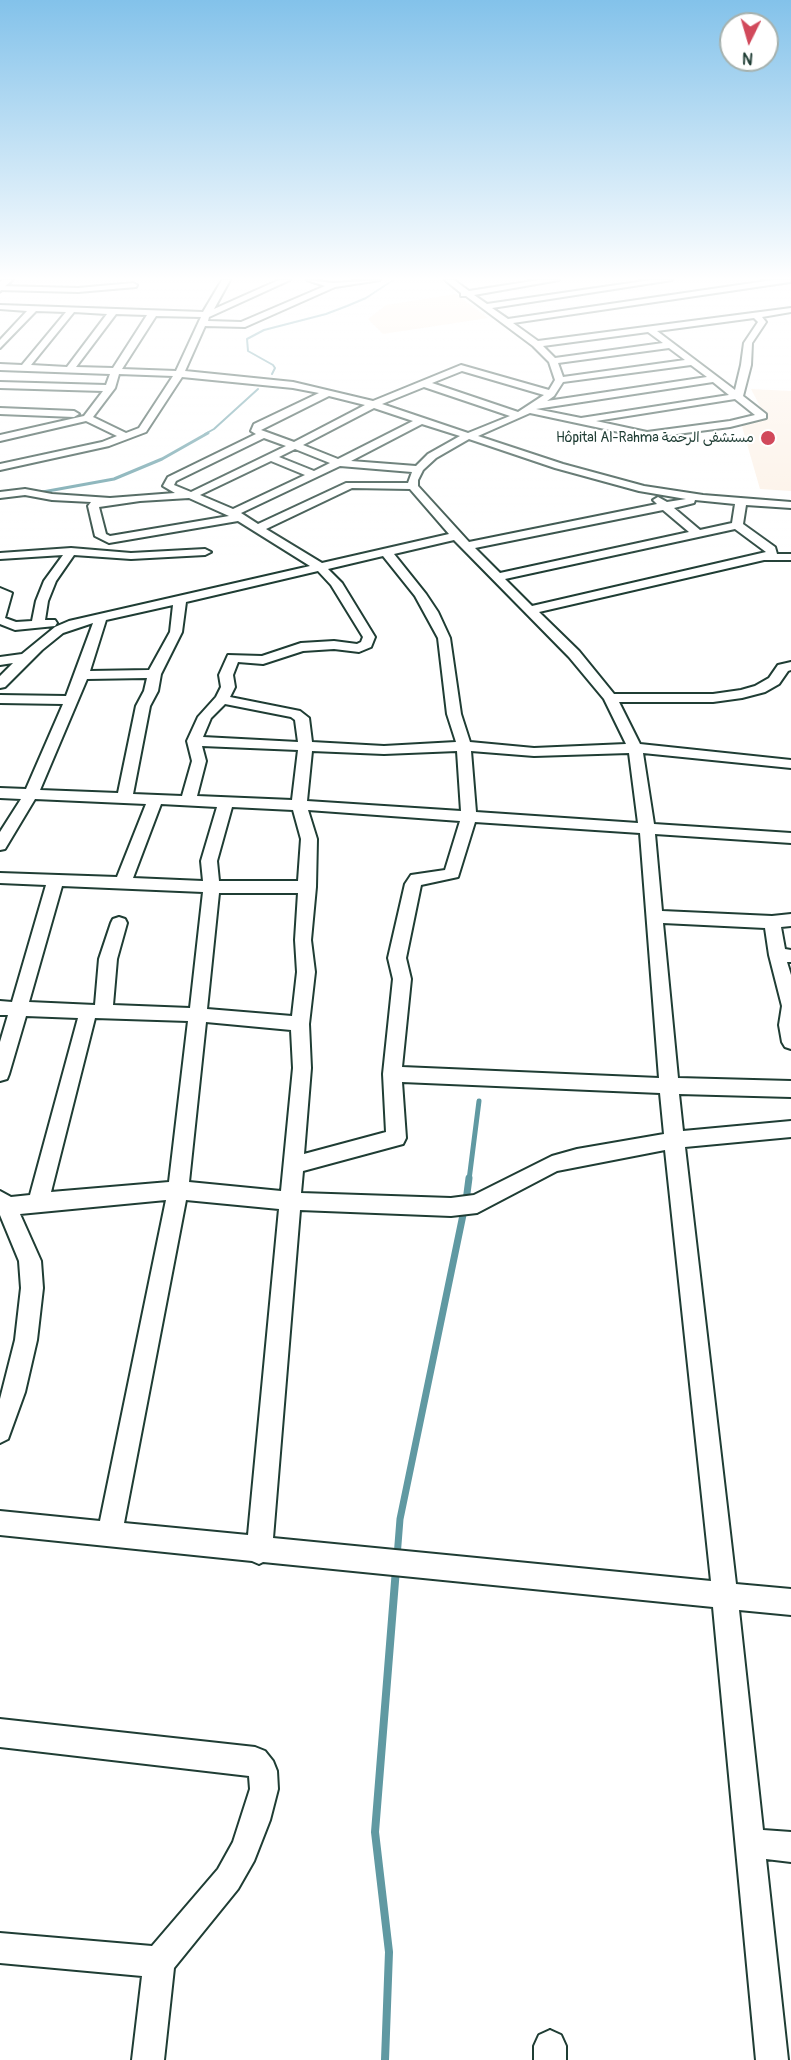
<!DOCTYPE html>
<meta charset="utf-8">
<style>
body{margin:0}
#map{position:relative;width:791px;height:2060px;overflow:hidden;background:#fff;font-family:Pangolin,sans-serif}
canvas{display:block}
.north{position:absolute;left:719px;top:12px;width:60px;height:60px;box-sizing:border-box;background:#fff;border:2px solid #a5b1ae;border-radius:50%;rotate:185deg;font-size:16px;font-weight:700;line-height:24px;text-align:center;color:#1f3d34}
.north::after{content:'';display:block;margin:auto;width:21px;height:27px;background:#d1495b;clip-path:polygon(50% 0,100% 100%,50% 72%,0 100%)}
</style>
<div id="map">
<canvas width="791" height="2060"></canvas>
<div class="north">N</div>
</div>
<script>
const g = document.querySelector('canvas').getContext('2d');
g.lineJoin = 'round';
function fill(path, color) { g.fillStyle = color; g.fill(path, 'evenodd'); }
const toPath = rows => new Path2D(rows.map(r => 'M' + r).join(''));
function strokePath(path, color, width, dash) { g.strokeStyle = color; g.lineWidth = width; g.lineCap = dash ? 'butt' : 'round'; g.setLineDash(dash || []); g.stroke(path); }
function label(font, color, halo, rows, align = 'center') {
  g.font = font + ' Pangolin,"Playpen Sans Arabic",sans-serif'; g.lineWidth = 4.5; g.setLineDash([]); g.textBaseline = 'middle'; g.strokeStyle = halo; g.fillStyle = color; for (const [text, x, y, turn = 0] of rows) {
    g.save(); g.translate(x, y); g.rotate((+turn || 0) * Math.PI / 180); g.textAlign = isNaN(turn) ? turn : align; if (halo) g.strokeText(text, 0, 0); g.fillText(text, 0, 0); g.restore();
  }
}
fill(toPath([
 [456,294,488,318,383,334,368,319,386,305],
 [751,389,791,391,791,491,760,489,741,423,765,416]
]), '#fcf0e4');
strokePath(toPath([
 [272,374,275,368,273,365,248,351,247,339,264,330,326,314,347,306,366,298,393,280],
 [205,434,214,429,258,389]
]), '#6099a2', 2);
strokePath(toPath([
 [37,493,114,479,162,459,208,433]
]), '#6099a2', 3);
strokePath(toPath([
 [469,1180,479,1101]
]), '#6099a2', 5);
strokePath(toPath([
 [466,1201,469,1178],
 [397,1557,400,1519,464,1210]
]), '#6099a2', 7);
strokePath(toPath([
 [385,2060,389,1952,375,1832,396,1569]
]), '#6099a2', 8);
const minor = toPath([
 [222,280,230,280,214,309,279,280,290,280,209,317,208,321,241,322,325,286,307,280,333,283,380,280,335,287,245,327,205,326,185,371,293,382,373,401,461,365,549,390,555,380,549,362,533,346,466,296,461,296,461,293,445,280,454,280,469,291,539,280,559,280,474,295,487,304,651,280,672,280,492,308,508,319,773,280,791,280,790,282,513,323,538,341,791,308,791,312,762,317,766,322,752,343,751,365,743,396,766,414,766,418,730,427,647,438,530,413,478,436,563,464,644,486,703,495,791,502,791,508,746,505,743,524,775,547,777,554,791,554,791,560,764,560,539,612,579,651,614,694,713,694,741,690,755,686,769,678,778,665,791,662,791,670,788,671,779,684,765,692,742,698,713,702,619,702,640,744,791,760,791,768,643,753,654,824,791,833,791,843,655,834,662,911,772,916,791,914,791,926,781,927,785,949,791,950,791,962,787,962,791,975,791,1049,785,1047,782,1042,779,1025,782,1006,769,955,765,928,663,923,678,1078,791,1081,791,1097,679,1094,683,1131,791,1121,791,1137,685,1147,736,1584,791,1589,791,1615,739,1610,763,1830,791,1832,791,1862,766,1859,788,2060,756,2060,713,1607,263,1562,259,1564,252,1561,0,1535,0,1511,100,1521,166,1200,20,1214,41,1261,43,1288,37,1340,25,1392,8,1439,0,1443,0,1399,15,1340,21,1288,19,1261,0,1215,0,1191,11,1197,30,1195,78,1018,26,1016,9,1074,7,1079,0,1081,0,1042,8,1015,0,1015,0,1001,12,1002,46,885,0,883,0,873,117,877,146,804,35,799,5,849,0,850,0,832,21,799,0,798,0,788,26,789,63,704,0,703,0,695,66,696,93,623,63,633,42,650,5,687,0,688,0,676,13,663,0,665,0,657,22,654,55,627,69,621,310,566,238,521,109,543,95,536,88,506,91,502,52,500,25,495,0,498,0,492,25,489,52,494,110,498,175,493,163,486,168,477,256,434,251,431,254,424,319,393,293,388,182,377,146,432,109,446,0,470,0,464,102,442,117,436,86,421,0,441,0,435,84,416,103,391,0,388,0,382,106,385,110,374,0,370,0,364,22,365,66,312,36,311,0,348,0,340,27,311,0,309,0,305,203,312,222,280],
 [74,312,107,314,67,367,31,365,74,312],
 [116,314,147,315,113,368,76,367,116,314],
 [156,316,201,317,176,371,122,369,156,316],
 [754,318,758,322,744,343,741,365,735,390,657,331,754,318],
 [648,332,663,343,555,358,543,346,648,332],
 [669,348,685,360,563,377,558,363,669,348],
 [691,365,707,377,547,401,554,396,563,382,691,365],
 [462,371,544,395,518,412,432,383,462,371],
 [119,374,173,376,139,428,126,433,93,417,115,388,119,374],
 [713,382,729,395,581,418,536,409,713,382],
 [424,387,510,416,468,433,382,404,424,387],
 [329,396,365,405,294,442,261,430,329,396],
 [735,399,755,415,730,421,647,432,596,421,735,399],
 [374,408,413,421,338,459,303,445,374,408],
 [422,424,460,436,428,454,416,466,351,461,422,424],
 [264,438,286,446,191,492,174,485,176,481,264,438],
 [469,439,555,468,639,491,686,499,667,502,658,497,653,500,657,504,469,542,418,486,418,480,423,470,436,458,469,439],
 [295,449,330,463,314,471,279,457,295,449],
 [271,461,305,475,233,509,200,495,271,461],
 [340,466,412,472,408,483,346,483,258,524,241,513,340,466],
 [352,488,410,489,449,534,322,563,266,529,352,488],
 [189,498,229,516,110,536,106,534,99,507,140,501,189,498],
 [695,500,735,504,732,523,700,530,674,508,694,503,695,500],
 [663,510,689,532,500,573,475,548,663,510],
 [735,529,766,552,532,606,505,579,735,529],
 [454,540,569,657,604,699,626,744,534,748,470,742,461,714,450,638,438,612,426,594,394,554,454,540],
 [383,556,415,596,438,638,447,714,456,742,384,746,312,742,309,718,300,711,230,697,235,687,233,675,238,662,263,664,303,651,334,649,359,652,371,647,375,637,342,583,328,569,383,556],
 [318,571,331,585,363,637,361,642,357,644,334,641,301,643,262,656,228,655,219,675,221,687,216,697,198,717,187,741,192,761,182,796,133,794,150,706,158,691,161,674,182,632,186,602,318,571],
 [173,605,170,632,149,670,90,671,106,620,173,605],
 [147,678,144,691,136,706,118,793,40,790,87,679,147,678],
 [225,704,291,717,295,720,298,742,203,737,211,718,225,704],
 [202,746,298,750,292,800,197,796,206,761,202,746],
 [312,751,384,754,457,751,461,811,307,801,312,751],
 [471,751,534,756,629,753,638,823,476,812,471,751],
 [161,804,217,807,201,861,203,881,133,878,161,804],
 [232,807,293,810,301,839,298,881,219,881,217,861,232,807],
 [308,810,460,821,445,870,411,875,405,884,388,958,393,979,383,1074,386,1132,304,1154,311,1068,309,1024,315,972,311,940,316,887,317,839,308,810],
 [475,822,640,833,659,1078,402,1067,411,979,406,958,421,885,458,877,475,822],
 [62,886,203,892,190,1008,113,1005,117,959,127,923,125,919,119,917,113,919,111,923,99,959,95,1005,29,1002,62,886],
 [219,893,298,893,295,940,297,972,292,1016,207,1009,219,893],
 [95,1018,188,1021,169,1182,51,1192,95,1018],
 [206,1022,291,1030,293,1068,281,1191,189,1182,206,1022],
 [402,1082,660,1093,664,1134,577,1149,552,1156,474,1195,451,1198,301,1193,303,1171,403,1144,406,1138,402,1082],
 [665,1150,711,1581,273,1538,300,1210,451,1216,477,1213,557,1171,665,1150],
 [186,1200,279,1209,248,1535,124,1523,186,1200],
 [133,283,137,285,136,287,78,292,0,290,1,286,78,288,133,283],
 [0,408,74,411,79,414,74,417,0,414,0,408],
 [71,548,131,553,205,549,211,552,205,555,131,559,74,555,56,581,48,601,45,620,55,620,57,623,55,626,15,630,0,624,0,588,12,593,5,618,16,622,32,621,36,601,44,581,63,555,0,559,0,553,71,548],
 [0,1719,255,1747,265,1751,273,1761,277,1771,278,1789,270,1820,254,1861,238,1889,174,1968,164,2060,132,2060,142,1976,0,1963,0,1933,152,1946,218,1869,233,1842,250,1789,249,1776,0,1747,0,1719],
 [550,2030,561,2035,566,2046,566,2060,534,2060,534,2046,539,2035,550,2030]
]);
const major = toPath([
 [2,280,12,280,0,291,0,282,2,280]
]);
strokePath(minor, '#1f3d34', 4);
strokePath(major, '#1f3d34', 5);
fill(minor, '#fff');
fill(major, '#fff');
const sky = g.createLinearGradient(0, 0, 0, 569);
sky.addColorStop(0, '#83c2ea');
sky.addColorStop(0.49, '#fff');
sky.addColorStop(1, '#ffffff00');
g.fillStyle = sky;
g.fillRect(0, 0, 791, 569);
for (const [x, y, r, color] of [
 [768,438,8,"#d1495b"]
]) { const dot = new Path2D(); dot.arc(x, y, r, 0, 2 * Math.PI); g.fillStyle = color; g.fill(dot); strokePath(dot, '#fff', 2); }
label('14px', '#1f3d34', '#fff', [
 ["Hôpital Al-Rahma مستشفى الرحمة",754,438]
], 'right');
</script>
